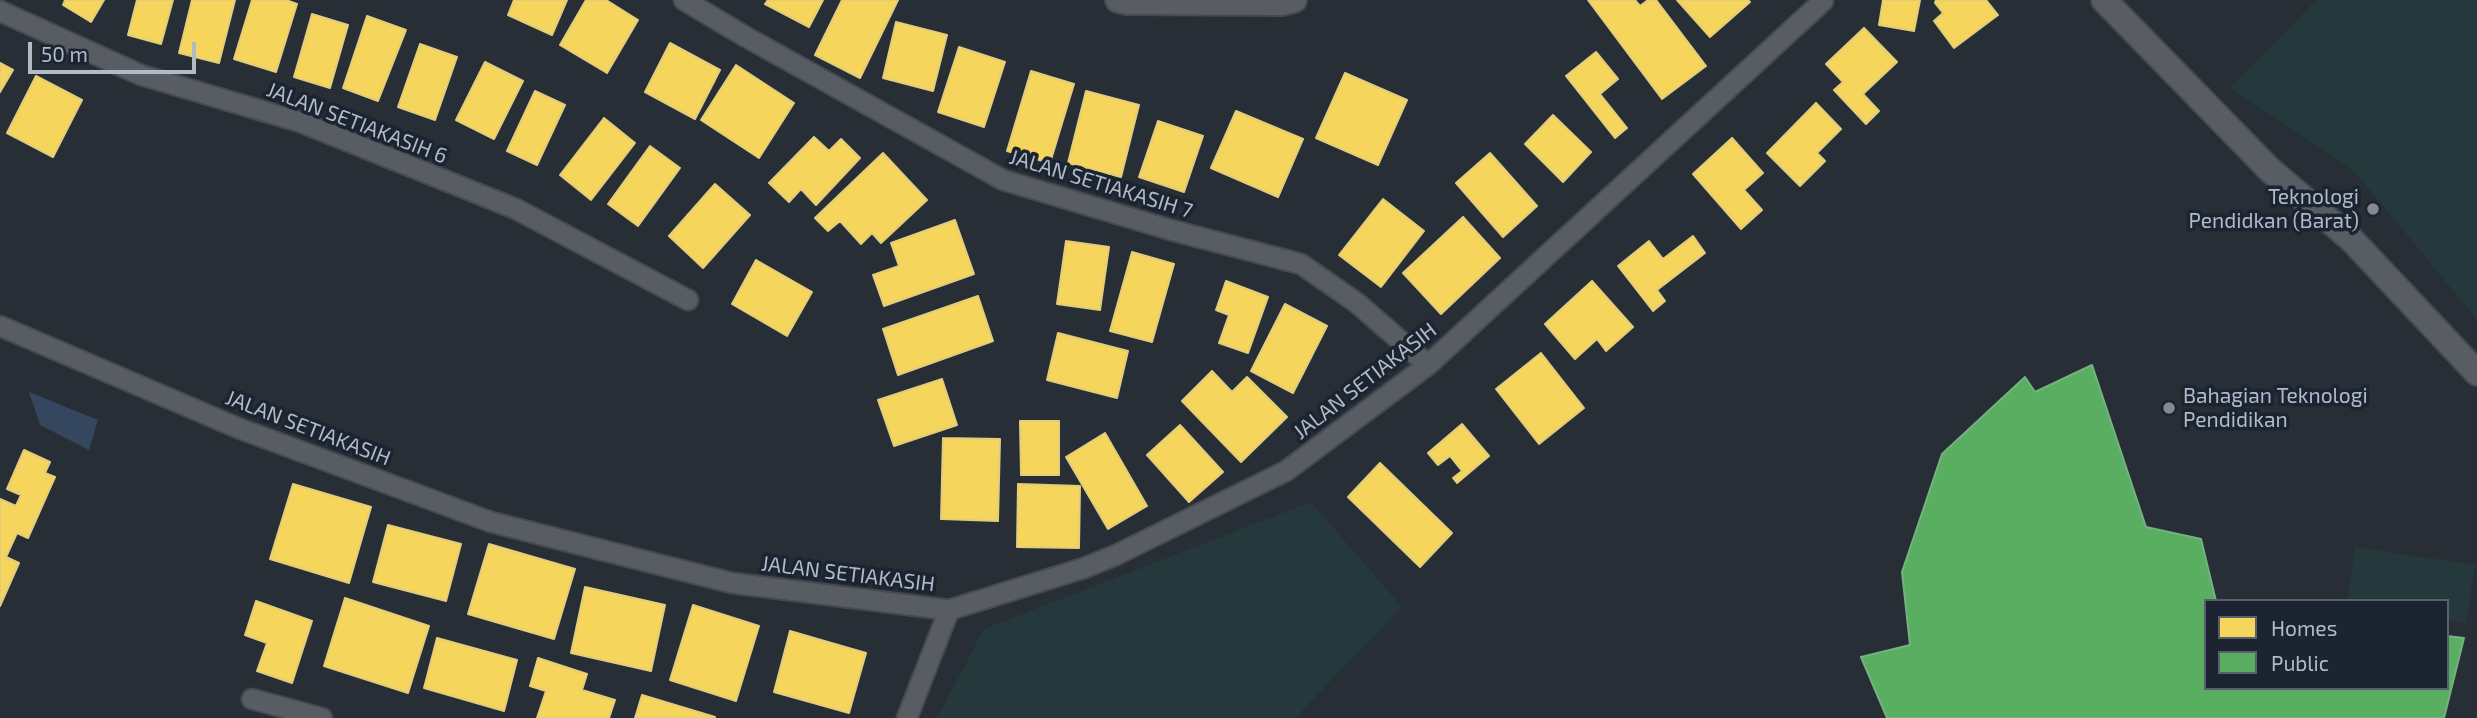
<!DOCTYPE html>
<style>
body{margin:0}
#map{position:relative;width:2477px;height:718px;overflow:hidden;background:#282e35;font-family:"Exo 2",sans-serif}
canvas{display:block}
.legend{position:absolute;left:2204px;top:599px;width:245px;height:91px;box-sizing:border-box;background:#1b2430;border:2px solid #57606c;margin:0;padding:9px 12px;list-style:none;font-size:21px;color:#b1bac7}
.legend li{display:flex;align-items:center;gap:14px;height:35px}
.legend b{width:35px;border:2px solid #57606c}
.scale{position:absolute;left:28px;top:42px;width:168px;height:32px;box-sizing:border-box;border:4px solid #b1bac7;border-top:0;padding-left:9px;font-size:21px;line-height:24px;white-space:nowrap;color:#b1bac7;-webkit-text-stroke:5px #1b2430;paint-order:stroke}
</style>
<div id="map">
<canvas width="2477" height="718"></canvas>
<ul class="legend">
<li><b style="height:19px;background:#f6d55c"></b>Homes</li>
<li><b style="height:19px;background:#5aae61"></b>Public</li>
</ul>
<div class="scale">50 m</div>
</div>
<script>
const g = document.querySelector('canvas').getContext('2d');
g.lineJoin = 'round';
function fill(path, color) { g.fillStyle = color; g.fill(path, 'evenodd'); }
const toPath = rows => new Path2D(rows.map(r => 'M' + r).join(''));
function strokePath(path, color, width, dash) { g.strokeStyle = color; g.lineWidth = width; g.lineCap = dash ? 'butt' : 'round'; g.setLineDash(dash || []); g.stroke(path); }
function label(font, color, halo, rows, align = 'center') {
  g.font = font + ' "Exo 2",sans-serif'; g.lineWidth = 7; g.setLineDash([]); g.textBaseline = 'middle'; g.strokeStyle = halo; g.fillStyle = color; for (const [text, x, y, turn = 0] of rows) {
    g.save(); g.translate(x, y); g.rotate((+turn || 0) * Math.PI / 180); g.textAlign = isNaN(turn) ? turn : align; if (halo) g.strokeText(text, 0, 0); g.fillText(text, 0, 0); g.restore();
  }
}
fill(toPath([
 [2316,0,2477,0,2477,323,2474,316,2355,172,2230,88],
 [1311,502,1402,607,1295,718,937,718,984,629],
 [2355,547,2475,565,2466,623,2447,620,2447,601,2347,601]
]), '#25383b');
fill(toPath([
 [29,392,98,420,89,450,40,425]
]), '#35475e');
const homes = toPath([
 [65,0,104,0,91,22,63,5,65,0],
 [137,0,173,0,161,44,128,35,137,0],
 [192,0,235,0,219,63,179,53,192,0],
 [252,0,286,0,297,4,276,72,234,59,252,0],
 [514,0,567,0,552,35,508,15,514,0],
 [586,0,606,0,638,20,607,73,560,45,586,0],
 [768,0,823,0,809,27,765,4,768,0],
 [842,0,898,0,860,78,815,55,842,0],
 [1588,0,1635,0,1640,6,1648,0,1656,0,1706,66,1662,99,1588,0],
 [1677,0,1748,0,1750,2,1710,37,1677,0],
 [1883,0,1920,0,1914,31,1879,25,1883,0],
 [1936,0,1986,0,1998,15,1954,48,1934,21,1943,13,1935,3,1936,0],
 [312,14,348,25,330,88,294,77,312,14],
 [367,16,406,30,378,101,343,88,367,16],
 [896,22,947,35,933,91,883,78,896,22],
 [1864,28,1897,62,1863,94,1879,111,1866,124,1834,90,1843,82,1826,64,1864,28],
 [670,43,720,70,695,119,645,92,670,43],
 [420,44,457,57,435,120,398,107,420,44],
 [959,47,1005,62,984,127,938,112,959,47],
 [1596,52,1618,79,1600,94,1627,128,1615,138,1566,76,1596,52],
 [485,62,523,81,494,139,456,120,485,62],
 [0,63,13,70,0,92,0,63],
 [736,65,794,103,759,158,701,120,736,65],
 [1031,71,1074,84,1050,163,1007,151,1031,71],
 [1345,73,1407,100,1378,165,1316,138,1345,73],
 [36,76,82,100,53,157,7,133,36,76],
 [535,91,565,105,537,165,507,151,535,91],
 [1086,91,1139,105,1121,177,1068,163,1086,91],
 [1816,103,1841,129,1817,153,1825,161,1800,186,1767,153,1816,103],
 [1236,111,1303,139,1278,197,1211,168,1236,111],
 [1553,115,1591,152,1563,182,1525,144,1553,115],
 [604,118,635,143,591,200,560,175,604,118],
 [1158,121,1203,136,1184,192,1139,177,1158,121],
 [814,137,829,151,841,139,860,158,816,205,801,189,789,202,769,183,814,137],
 [1732,138,1763,173,1744,190,1762,210,1741,229,1693,174,1732,138],
 [650,146,680,168,638,226,608,204,650,146],
 [883,153,927,200,881,243,872,233,861,244,840,221,828,231,815,218,883,153],
 [1490,153,1537,206,1503,237,1456,183,1490,153],
 [715,184,750,215,703,268,669,236,715,184],
 [1383,199,1424,231,1381,287,1339,255,1383,199],
 [1463,217,1500,258,1441,314,1403,273,1463,217],
 [955,220,974,274,884,306,873,275,899,266,891,243,955,220],
 [1693,236,1705,253,1657,290,1665,301,1653,311,1618,266,1649,241,1663,259,1693,236],
 [1066,241,1109,247,1100,310,1057,304,1066,241],
 [1132,252,1174,264,1152,342,1110,331,1132,252],
 [756,260,812,292,787,336,732,304,756,260],
 [1226,281,1268,297,1248,353,1219,343,1229,315,1216,310,1226,281],
 [1592,281,1633,327,1606,351,1597,339,1575,359,1545,324,1592,281],
 [978,296,993,341,898,375,883,329,978,296],
 [1285,304,1327,326,1293,393,1251,371,1285,304],
 [1058,333,1128,351,1117,398,1047,380,1058,333],
 [1541,353,1584,408,1539,444,1496,389,1541,353],
 [1212,371,1232,392,1247,377,1287,417,1241,462,1182,401,1212,371],
 [942,379,957,425,894,446,878,400,942,379],
 [1020,421,1059,421,1059,475,1021,475,1020,421],
 [1462,424,1489,456,1457,483,1453,478,1462,471,1450,456,1438,465,1428,453,1462,424],
 [1180,425,1223,472,1189,502,1147,455,1180,425],
 [1105,433,1147,506,1108,529,1066,457,1105,433],
 [943,438,1000,439,998,521,941,519,943,438],
 [24,450,50,462,45,473,55,477,28,538,17,533,6,557,19,563,0,606,0,499,16,506,21,495,7,489,24,450],
 [1380,463,1452,533,1420,567,1348,497,1380,463],
 [293,484,371,507,349,583,270,559,293,484],
 [1018,484,1080,486,1079,548,1017,547,1018,484],
 [388,525,461,544,446,601,373,582,388,525],
 [489,544,575,569,554,639,468,614,489,544],
 [585,587,665,605,651,671,571,653,585,587],
 [345,598,429,626,408,693,324,666,345,598],
 [256,601,312,621,292,683,257,671,267,643,245,635,256,601],
 [693,605,759,626,736,701,670,680,693,605],
 [790,631,866,653,849,713,774,692,790,631],
 [437,638,517,660,504,711,424,688,437,638],
 [538,658,587,674,582,690,615,700,609,718,537,718,546,691,530,686,538,658],
 [642,695,715,717,715,718,635,718,642,695]
]);
fill(homes, '#f6d55c');
strokePath(homes, '#e1cd7c', 2);
const public = toPath([
 [2092,365,2146,527,2201,539,2216,601,2206,601,2206,688,2447,688,2447,636,2464,638,2444,718,1887,718,1861,657,1910,645,1902,572,1942,454,2025,377,2035,392,2092,365]
]);
fill(public, '#5aae61');
strokePath(public, '#74b280', 2);
const minor = toPath([
 [684,0,746,37,1003,180,1171,230,1301,264,1357,303,1428,365],
 [0,11,141,75,300,122,516,209,688,300],
 [0,326,238,428,491,522,732,583,949,610,1084,568,1116,555,1286,471,1428,365,1823,1],
 [252,699,322,718],
 [907,718,949,610]
]);
const tertiary = toPath([
 [1118,0,1127,2,1281,3,1294,0],
 [2104,0,2270,170,2351,239,2477,373]
]);
strokePath(minor, '#464a50', 23);
strokePath(tertiary, '#464a50', 28);
strokePath(minor, '#585c63', 19);
strokePath(tertiary, '#585c63', 24);
for (const [x, y, r, color] of [
 [2373,209,7,"#818994"],
 [2169,408,7,"#818994"]
]) { const dot = new Path2D(); dot.arc(x, y, r, 0, 2 * Math.PI); g.fillStyle = color; g.fill(dot); strokePath(dot, '#1b2430', 2.5); }
label('21px', '#b1bac7', '#1b2430', [
 ["JALAN SETIAKASIH 6",357,123,21],
 ["JALAN SETIAKASIH 7",1101,184,17],
 ["JALAN SETIAKASIH",1365,381,-38],
 ["JALAN SETIAKASIH",308,428,21],
 ["JALAN SETIAKASIH",848,574,7]
]);
label('21px', '#b1bac7', '#1b2430', [
 ["Teknologi",2359,197],
 ["Pendidkan (Barat)",2359,221],
 ["Bahagian Teknologi",2183,396,"left"],
 ["Pendidikan",2183,420,"left"]
], 'right');
</script>
